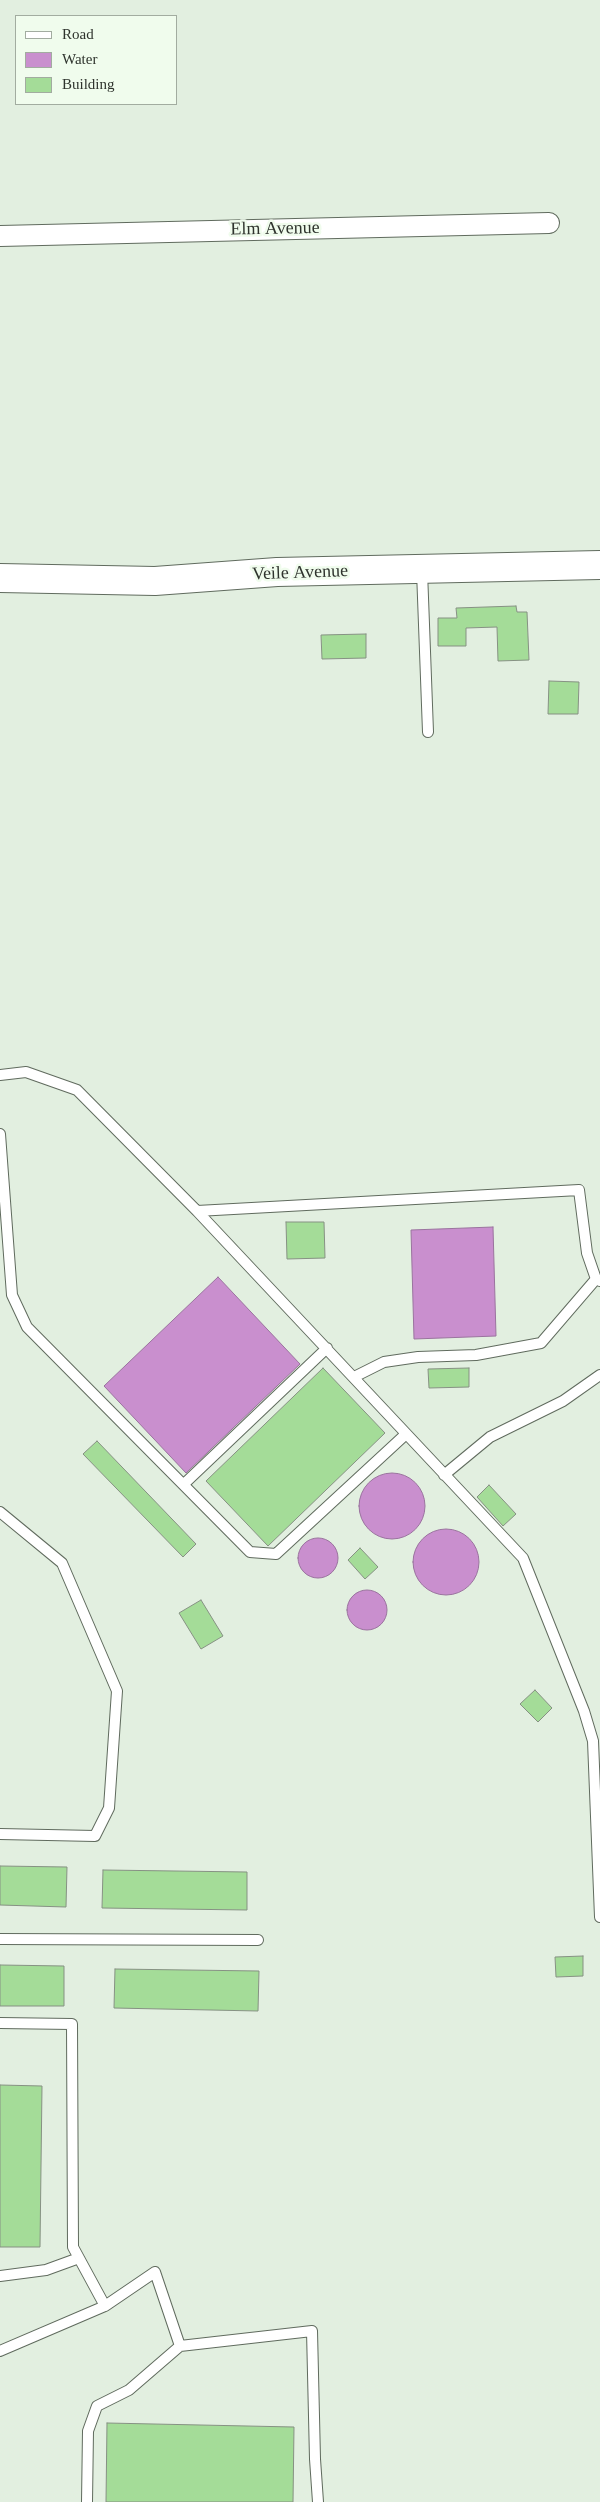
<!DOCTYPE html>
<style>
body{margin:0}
#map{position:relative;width:600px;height:2502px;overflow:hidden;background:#e2efe0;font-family:Georgia,serif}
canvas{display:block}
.legend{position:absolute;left:15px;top:15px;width:162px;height:90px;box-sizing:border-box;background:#f0fced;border:1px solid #a2aca0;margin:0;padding:6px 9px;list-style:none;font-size:15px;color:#2e332d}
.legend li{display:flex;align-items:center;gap:10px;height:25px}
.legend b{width:25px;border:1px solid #a2aca0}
</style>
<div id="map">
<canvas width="600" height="2502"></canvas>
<ul class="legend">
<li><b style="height:6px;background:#fff"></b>Road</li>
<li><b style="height:14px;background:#c98fce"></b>Water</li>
<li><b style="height:14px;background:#a4dc98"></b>Building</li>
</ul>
</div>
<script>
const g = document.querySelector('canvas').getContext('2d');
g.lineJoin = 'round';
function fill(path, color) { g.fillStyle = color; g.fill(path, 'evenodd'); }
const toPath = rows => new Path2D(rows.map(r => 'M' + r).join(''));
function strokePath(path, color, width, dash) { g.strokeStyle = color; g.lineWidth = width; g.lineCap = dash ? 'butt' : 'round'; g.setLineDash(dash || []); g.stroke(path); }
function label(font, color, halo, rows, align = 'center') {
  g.font = font + ' Georgia,serif'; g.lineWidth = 5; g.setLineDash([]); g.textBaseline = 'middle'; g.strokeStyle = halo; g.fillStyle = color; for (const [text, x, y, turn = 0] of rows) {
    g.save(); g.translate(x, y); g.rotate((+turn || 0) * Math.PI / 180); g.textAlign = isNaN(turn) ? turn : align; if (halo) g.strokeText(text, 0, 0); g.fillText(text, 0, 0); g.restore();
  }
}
const water = toPath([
 [493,1227,496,1336,414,1339,411,1230,493,1227],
 [218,1277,300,1364,186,1473,104,1386,218,1277],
 '359 1506a33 33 0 1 1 66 0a33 33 0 1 1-66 0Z',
 '413 1562a33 33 0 1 1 66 0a33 33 0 1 1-66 0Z',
 '298 1558a20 20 0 1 1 40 0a20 20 0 1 1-40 0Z',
 '347 1610a20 20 0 1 1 40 0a20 20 0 1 1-40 0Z'
]);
fill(water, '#c98fce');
strokePath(water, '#9a739e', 1);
const building = toPath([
 [516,606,517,612,527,612,529,660,498,661,497,627,466,628,466,646,438,646,438,618,457,618,456,608,516,606],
 [366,634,366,658,322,659,321,635,366,634],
 [549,681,579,682,578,714,548,714,549,681],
 [286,1222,324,1222,325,1258,287,1259,286,1222],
 [323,1368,385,1433,268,1546,206,1481,323,1368],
 [469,1368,469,1387,429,1388,428,1369,469,1368],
 [97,1441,196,1544,183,1557,83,1454,97,1441],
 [489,1485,516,1514,503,1526,477,1497,489,1485],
 [360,1548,378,1567,365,1579,348,1560,360,1548],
 [201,1600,223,1636,201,1649,179,1613,201,1600],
 [535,1690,552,1708,538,1722,520,1704,535,1690],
 [0,1866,67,1867,66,1907,0,1905,0,1866],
 [103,1870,247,1872,247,1910,102,1908,103,1870],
 [583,1956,583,1976,556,1977,555,1957,583,1956],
 [0,1965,64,1966,64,2006,0,2006,0,1965],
 [115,1969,259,1971,258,2011,114,2008,115,1969],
 [0,2085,42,2086,40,2247,0,2247,0,2085],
 [107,2423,294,2427,293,2502,106,2502,107,2423]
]);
fill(building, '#a4dc98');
strokePath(building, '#869183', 1);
const lane = toPath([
 [422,571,428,732],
 [0,1075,26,1072,77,1090,197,1211,523,1558,584,1711,593,1741,600,1917],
 [0,1134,12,1295,27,1327,250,1552,276,1554,406,1434],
 [197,1211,579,1190,587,1253,596,1279],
 [354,1377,384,1362,418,1357,476,1355,541,1343,596,1279,600,1281],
 [444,1475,490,1437,563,1401,600,1375],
 [184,1484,327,1348],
 [0,1512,62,1563,117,1691,109,1808,95,1836,0,1834],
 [0,1939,258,1940],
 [0,2023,72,2024,73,2247,105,2306],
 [0,2276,46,2270,79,2258],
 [0,2351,105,2306,155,2272,180,2346,312,2331,315,2459,318,2502],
 [87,2502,88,2431,97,2406,129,2390,180,2346]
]);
const street = toPath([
 [0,236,549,223]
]);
const secondary = toPath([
 [0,578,155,581,277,572,600,565]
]);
strokePath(lane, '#606b5e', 12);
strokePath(street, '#606b5e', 22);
strokePath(secondary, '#606b5e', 30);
strokePath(lane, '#fff', 10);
strokePath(street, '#fff', 20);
strokePath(secondary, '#fff', 28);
label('18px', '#2e332d', '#f0fced', [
 ["Elm Avenue",275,229,-1],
 ["Veile Avenue",300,573,-2]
]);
</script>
